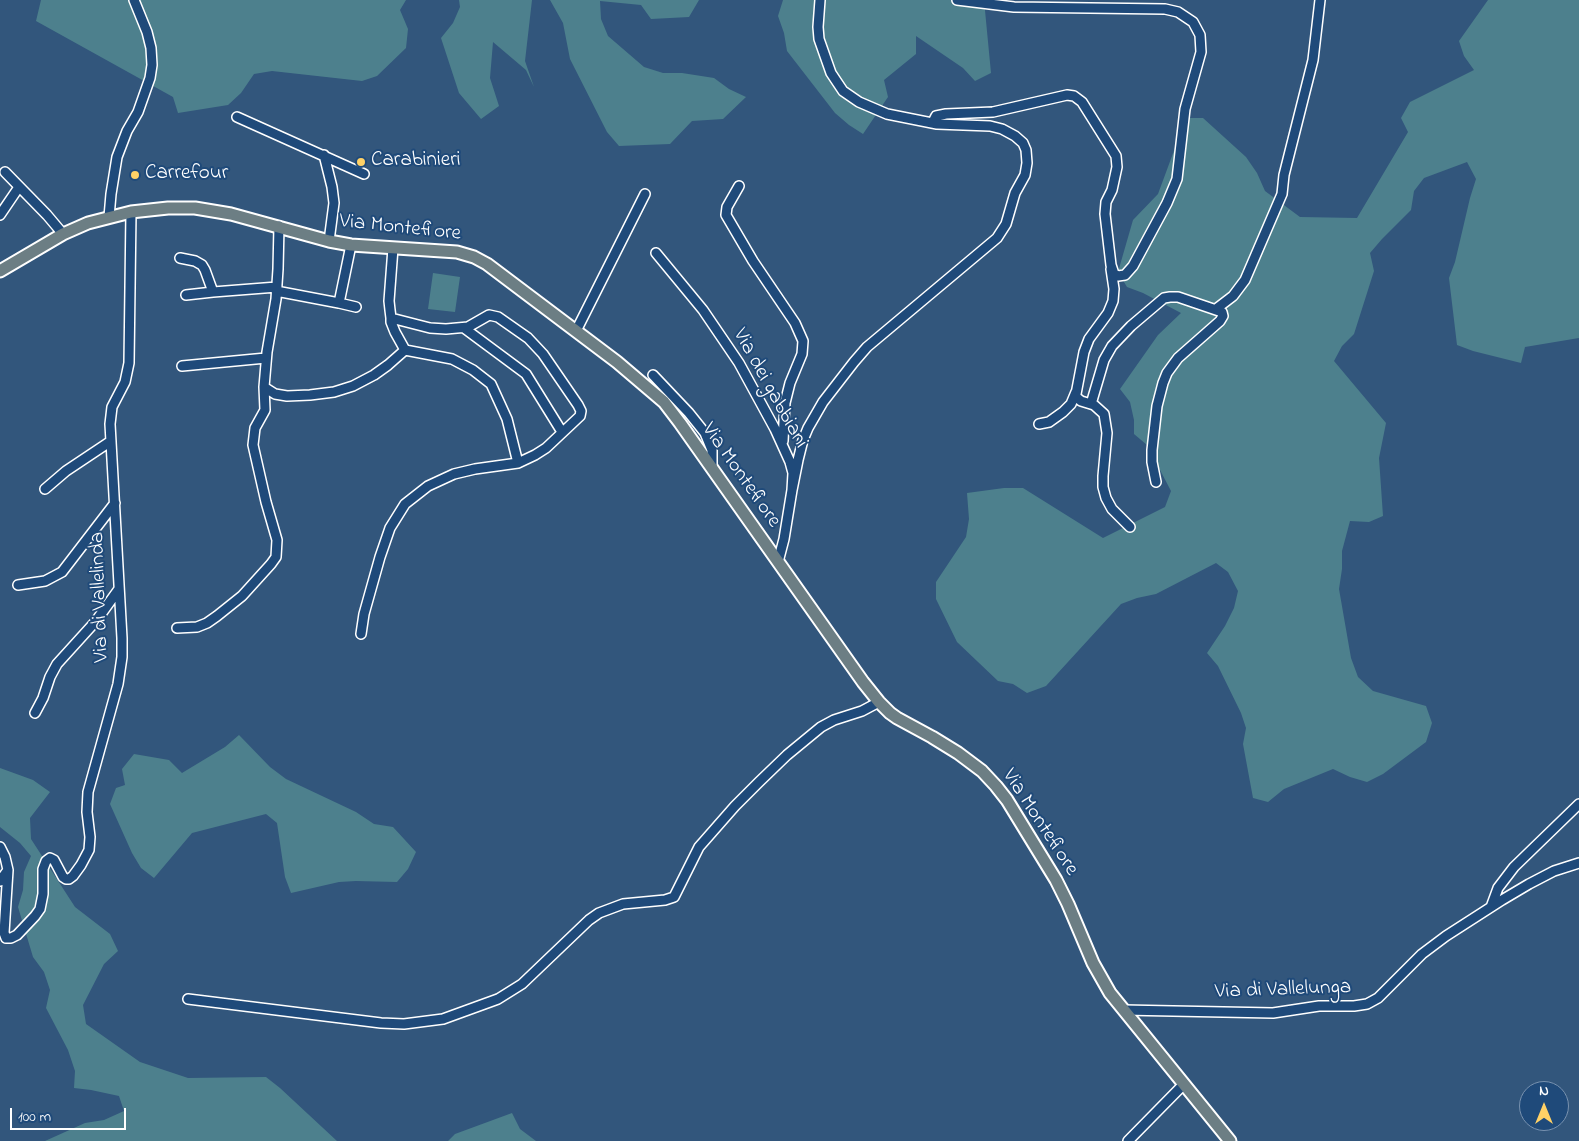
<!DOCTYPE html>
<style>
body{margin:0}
#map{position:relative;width:1579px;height:1141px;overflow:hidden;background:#32567c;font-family:"Indie Flower",sans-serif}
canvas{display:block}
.north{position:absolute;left:1519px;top:1081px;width:50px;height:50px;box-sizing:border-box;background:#1f4a7a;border:1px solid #7992af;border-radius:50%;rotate:0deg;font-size:14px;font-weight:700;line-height:20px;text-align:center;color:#fff}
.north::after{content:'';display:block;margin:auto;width:18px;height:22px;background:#ffd166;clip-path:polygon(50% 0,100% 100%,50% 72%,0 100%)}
.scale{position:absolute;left:10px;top:1108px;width:116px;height:22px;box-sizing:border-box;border:2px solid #fff;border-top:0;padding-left:6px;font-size:15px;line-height:18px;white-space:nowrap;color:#fff;-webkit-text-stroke:4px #1f4a7a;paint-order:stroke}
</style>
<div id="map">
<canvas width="1579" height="1141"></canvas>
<div class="north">N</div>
<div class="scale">100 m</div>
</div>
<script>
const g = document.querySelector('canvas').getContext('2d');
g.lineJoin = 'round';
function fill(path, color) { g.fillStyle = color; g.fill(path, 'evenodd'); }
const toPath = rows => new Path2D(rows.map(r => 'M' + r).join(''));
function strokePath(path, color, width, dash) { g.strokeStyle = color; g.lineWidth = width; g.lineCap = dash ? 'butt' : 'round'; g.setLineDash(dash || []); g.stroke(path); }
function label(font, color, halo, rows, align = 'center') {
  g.font = font + ' "Indie Flower",sans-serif'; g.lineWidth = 4; g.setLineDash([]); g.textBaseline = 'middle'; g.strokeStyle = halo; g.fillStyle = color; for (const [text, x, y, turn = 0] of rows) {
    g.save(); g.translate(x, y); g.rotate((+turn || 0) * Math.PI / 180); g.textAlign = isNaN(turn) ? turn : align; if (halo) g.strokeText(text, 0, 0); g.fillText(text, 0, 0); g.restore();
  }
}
fill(toPath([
 [41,0,406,0,400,10,408,29,406,48,377,76,362,81,272,71,254,74,241,93,228,105,178,113,173,97,36,21],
 [459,0,532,0,525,61,534,87,526,70,493,42,490,78,499,106,481,119,459,93,441,38,453,23,460,7],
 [550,0,699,0,689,17,651,19,641,5,600,1,601,19,608,36,644,67,663,73,682,73,714,78,729,89,746,97,723,119,692,121,670,144,619,146,607,132,570,59,563,23],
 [783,0,984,0,991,73,975,81,963,68,916,36,916,54,884,80,888,97,863,134,849,125,835,113,787,51,784,33,778,16],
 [1488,0,1579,0,1579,338,1525,347,1521,363,1473,351,1457,345,1449,278,1455,262,1470,198,1476,179,1467,162,1424,178,1414,191,1411,210,1382,239,1370,253,1374,271,1354,334,1342,346,1334,361,1386,423,1379,458,1383,516,1369,522,1350,521,1342,551,1342,569,1339,589,1351,658,1358,677,1373,691,1426,706,1432,723,1426,742,1383,774,1367,782,1350,777,1333,769,1284,789,1268,802,1253,798,1243,744,1246,728,1241,713,1218,666,1207,653,1225,626,1234,608,1238,591,1228,572,1216,563,1156,594,1137,598,1121,604,1046,686,1027,693,1013,684,998,681,957,642,936,599,936,582,966,537,969,519,967,493,1004,488,1023,488,1103,538,1165,507,1171,491,1147,445,1134,434,1134,420,1130,402,1120,389,1158,335,1181,313,1143,293,1127,287,1118,272,1133,220,1158,194,1186,118,1203,118,1246,157,1257,173,1265,191,1300,217,1357,218,1408,132,1401,118,1410,102,1474,70,1464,56,1459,41],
 [433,273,460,277,455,312,428,309],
 [239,735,270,767,286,779,356,812,374,824,393,827,416,852,408,869,397,882,356,881,339,882,291,893,285,877,277,823,266,814,192,833,154,878,141,868,132,853,110,804,116,788,125,785,122,769,134,754,169,760,182,773,225,747],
 [0,768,33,780,50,792,30,818,31,839,75,907,110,934,118,951,104,964,83,1005,86,1024,140,1062,188,1078,266,1077,280,1088,337,1141,45,1141,85,1123,104,1120,124,1111,119,1096,91,1090,74,1088,75,1071,68,1050,46,1008,50,990,44,972,33,957,18,907,23,890,24,872,31,856,20,843,0,827],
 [512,1113,520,1129,536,1141,448,1141,455,1134]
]), '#4d808d');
const minor = toPath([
 [820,0,818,27,819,39,831,73,843,91,859,102,887,114,937,124],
 [237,117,364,174],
 [324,155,332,187,334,203,329,241],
 [5,172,47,215,63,234],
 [739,186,727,207,726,215,753,261,795,323,803,341,802,354,790,383,785,403,783,441],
 [0,215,19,187],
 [109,217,111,194,117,157,127,131,138,112,150,78,152,65,151,48,147,32,134,0],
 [279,226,278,269,276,299,267,352,264,387,275,394,287,396,310,395,334,392,353,386,374,375,388,365,405,350],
 [656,253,703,310,739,363,775,429,790,462,793,473,792,490,784,539,778,562],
 [180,258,195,261,202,265,205,270,213,292,277,287],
 [1111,269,1114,289,1113,301,1108,313,1089,339,1084,352,1076,394,1076,397,1081,401,1094,405,1104,414,1107,433,1103,476,1103,487,1106,498,1112,509,1130,527],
 [276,291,339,303,351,245],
 [186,295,213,292],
 [339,303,356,307],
 [1216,309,1233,296,1245,280,1282,194,1284,175,1313,60,1320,0],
 [391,318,430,328,446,329,468,327,489,315,498,317,528,338,543,354,578,405,581,411,580,416,546,448,535,455,518,463,507,419,491,384,473,370,452,359,405,350,395,332,391,322,391,318,390,310,389,301,393,248],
 [464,328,526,374,562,432],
 [576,331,645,194],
 [182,366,266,358],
 [653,375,689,413,705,433,712,450,712,469],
 [1091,404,1104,360,1112,346,1131,326,1164,298,1170,297,1178,297,1222,312,1223,316,1220,321,1178,358,1167,373,1163,383,1157,406,1152,450,1152,462,1156,482],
 [1039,424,1049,422,1063,412,1071,404,1076,392],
 [45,489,66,471,111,441],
 [792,490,798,460,803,440,808,428,823,402,854,362,867,347,997,238,1006,224,1015,193,1025,175,1027,163,1026,150,1023,143,1015,136,1002,129,990,126,937,124,934,120,936,116,946,114,993,112,1067,95,1074,96,1082,102,1116,156,1117,167,1112,190,1106,202,1105,214,1111,265,1114,274,1118,276,1125,275,1133,266,1167,203,1177,179,1185,109,1201,52,1200,35,1193,22,1178,12,1165,9,1014,7,957,0],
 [18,585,45,581,62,572,115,503],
 [177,628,197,627,207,623,217,616,242,596,271,564,276,557,277,540,266,502,253,445,255,428,265,410,264,387],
 [361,634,364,614,380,557,390,528,405,504,428,486,454,474,475,469,518,463],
 [35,713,43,698,50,677,57,664,96,621,119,589],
 [0,847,5,857,8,870],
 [0,881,8,870,4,933,6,938,11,938,17,935,35,916,40,909,43,894,43,869,46,861,50,858,54,860,63,877,66,879,69,879,73,876,81,865,89,850,90,837,87,812,88,792,118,684,122,657,122,638,110,424,112,407,125,382,129,363,131,212],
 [1491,907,1498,888,1514,867,1579,804],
 [188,999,381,1023,404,1024,443,1019,498,999,522,984,589,920,599,913,623,904,665,900,674,897,699,847,735,806,759,782,787,755,821,727,834,720,862,711,879,702],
 [1123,1010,1273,1013,1319,1006,1354,1006,1367,1004,1378,998,1422,954,1446,936,1502,900,1529,884,1554,871,1579,863],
 [1128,1141,1184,1084]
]);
const major = toPath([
 [0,271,63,234,88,223,131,212,168,208,195,208,231,214,329,241,351,245,457,252,474,257,487,264,617,362,664,402,680,423,863,682,879,702,890,713,897,718,932,737,958,753,982,771,996,786,1007,800,1056,880,1068,904,1093,963,1110,993,1230,1141]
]);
strokePath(minor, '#fff', 12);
strokePath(major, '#fff', 15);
strokePath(minor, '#1f4a7a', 9);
strokePath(major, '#6c7e84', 11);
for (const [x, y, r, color] of [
 [361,162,5,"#ffd166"],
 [135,175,5,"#ffd166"]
]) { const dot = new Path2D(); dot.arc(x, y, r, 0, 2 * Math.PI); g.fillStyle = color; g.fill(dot); strokePath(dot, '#1f4a7a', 2); }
label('21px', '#fff', '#1f4a7a', [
 ["Carabinieri",371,162],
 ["Carrefour",145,175]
], 'left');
label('21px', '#fff', '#1f4a7a', [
 ["Via Montefiore",400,229,6],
 ["Via dei gabbiani",769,389,61],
 ["Via Montefiore",740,476,55],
 ["Via di Vallelinda",101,597,-92],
 ["Via Montefiore",1039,823,57],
 ["Via di Vallelunga",1283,991,-2]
]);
</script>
